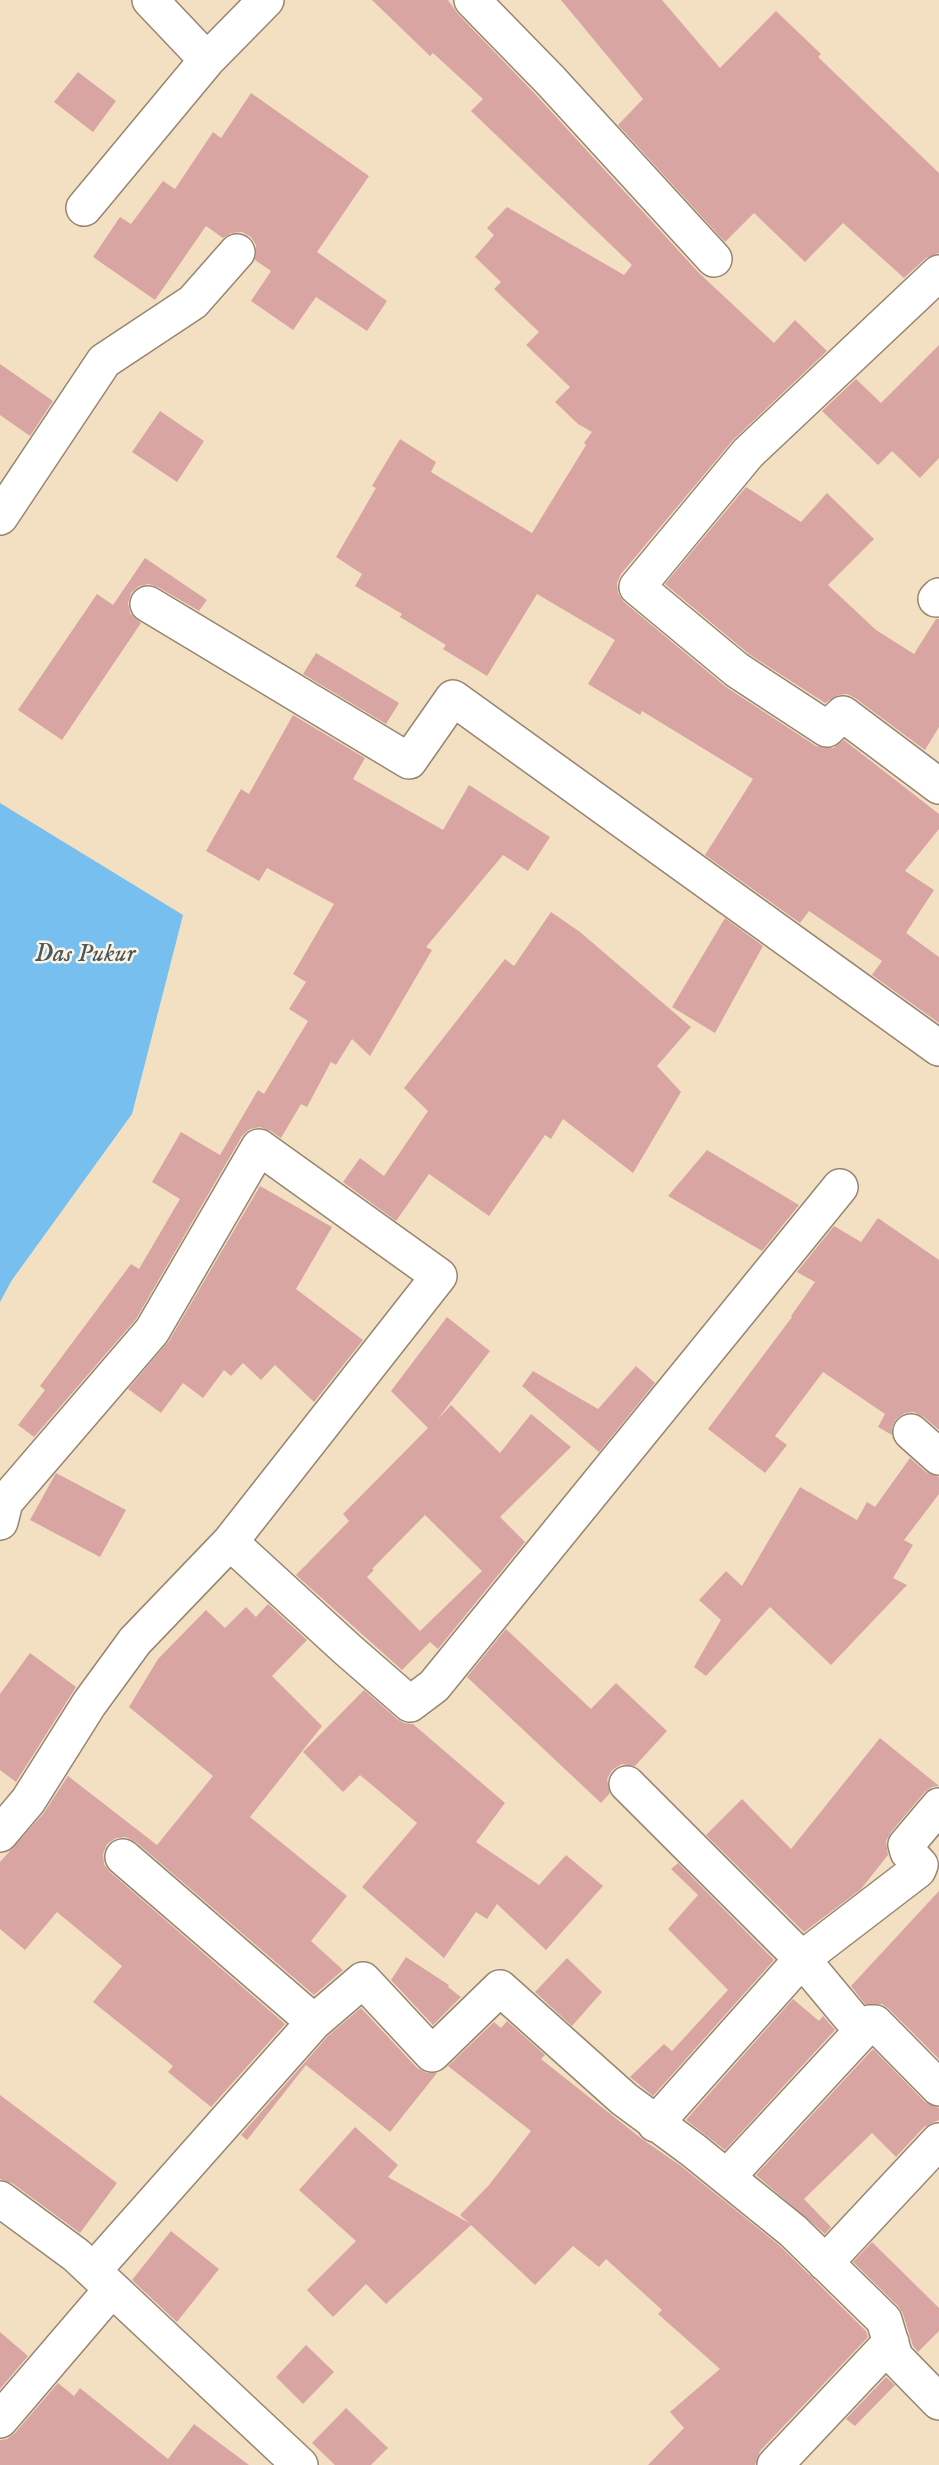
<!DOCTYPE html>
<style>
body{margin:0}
canvas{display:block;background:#f3e0c3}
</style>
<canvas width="939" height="2465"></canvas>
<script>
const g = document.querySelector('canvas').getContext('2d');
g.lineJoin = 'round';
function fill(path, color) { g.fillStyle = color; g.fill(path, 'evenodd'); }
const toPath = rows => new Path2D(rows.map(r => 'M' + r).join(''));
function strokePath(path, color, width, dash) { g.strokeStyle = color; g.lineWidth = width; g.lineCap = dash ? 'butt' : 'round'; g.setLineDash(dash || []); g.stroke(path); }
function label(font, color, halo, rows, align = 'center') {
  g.font = font + ' "IM FELL English",serif'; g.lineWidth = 5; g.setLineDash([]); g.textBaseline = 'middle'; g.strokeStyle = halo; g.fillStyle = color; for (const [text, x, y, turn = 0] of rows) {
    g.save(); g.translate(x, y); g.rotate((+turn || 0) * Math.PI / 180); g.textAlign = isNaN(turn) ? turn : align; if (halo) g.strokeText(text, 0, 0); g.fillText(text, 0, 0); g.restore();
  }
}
fill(toPath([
 [0,803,183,915,132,1114,12,1280,0,1302]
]), '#76bfee');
fill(toPath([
 [372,0,448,0,458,14,536,95,699,273,774,343,795,320,827,351,733,440,621,574,617,583,618,593,624,602,726,687,816,746,833,748,844,740,939,814,939,829,905,871,934,890,906,933,939,957,939,1023,872,975,882,961,809,911,800,923,705,855,753,779,642,711,640,715,588,684,615,640,537,594,487,676,443,649,446,645,400,617,402,614,355,586,362,574,336,557,376,488,372,486,400,439,436,462,431,472,532,533,586,445,584,443,592,432,578,424,555,402,570,387,526,345,539,332,494,289,501,282,475,257,494,235,487,228,507,207,624,275,632,265,471,111,483,99,433,53,430,56],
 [561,0,662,0,720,68,776,11,821,54,818,57,939,173,939,253,926,258,904,278,843,223,805,262,754,213,725,242,618,125,643,99],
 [78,72,116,101,93,132,54,102],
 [251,93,369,176,317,252,387,301,367,331,316,297,293,330,251,301,271,271,255,260,256,245,251,237,242,232,231,233,223,238,206,226,155,300,93,257,120,217,131,224,163,181,175,189,213,132,221,138],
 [939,345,939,458,920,478,892,451,878,465,822,411,856,379,881,403],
 [0,364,53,401,30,436,0,415],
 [160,411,204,441,177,482,132,452],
 [746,487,801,522,827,493,874,539,828,585,876,630,914,654,936,619,939,619,939,727,925,750,855,698,847,694,838,695,825,703,749,654,665,584],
 [145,558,207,600,199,611,158,587,149,584,139,586,131,593,128,603,130,613,141,623,62,740,18,710,97,594,113,605],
 [316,653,399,703,386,724,303,674],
 [293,715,365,758,353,779,443,830,469,785,550,837,528,871,503,855,426,947,432,950,370,1056,352,1039,336,1065,331,1062,307,1107,301,1104,281,1138,271,1131,260,1127,250,1129,242,1136,136,1319,34,1437,18,1425,45,1390,40,1386,131,1264,139,1269,180,1199,152,1182,181,1132,220,1155,258,1090,264,1094,308,1021,289,1009,306,982,293,974,334,904,267,868,259,881,206,851,241,789,249,794],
 [551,912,580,932,691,1027,657,1066,681,1092,633,1173,563,1119,551,1139,545,1135,489,1216,429,1174,396,1221,343,1182,360,1158,384,1176,428,1111,404,1088,505,959,514,966],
 [725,918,763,946,715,1033,672,1007],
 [707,1150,799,1205,762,1251,668,1196],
 [260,1186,332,1227,296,1289,363,1340,314,1402,275,1365,261,1380,243,1363,231,1376,224,1370,203,1398,183,1383,161,1413,128,1389,169,1341],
 [878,1218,939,1260,939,1430,924,1417,914,1412,905,1413,896,1419,892,1427,892,1435,878,1427,885,1414,823,1372,775,1436,787,1445,765,1473,708,1429,792,1317,791,1316,815,1282,797,1272,834,1226,861,1242],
 [447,1317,490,1351,437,1420,451,1405,500,1453,531,1414,571,1447,500,1517,525,1542,438,1649,430,1642,402,1670,296,1575,349,1521,343,1514,428,1428,391,1391],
 [425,1515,482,1571,420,1631,367,1577,374,1570,372,1569],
 [636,1366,655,1383,599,1452,522,1386,533,1371,598,1409],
 [910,1458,926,1472,939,1477,939,1494,904,1540,913,1545,893,1578,907,1585,831,1665,770,1607,706,1676,694,1667,721,1620,699,1600,726,1571,742,1586,800,1487,857,1520,867,1502,875,1507],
 [56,1473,126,1510,100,1557,30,1520],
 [268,1604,307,1640,272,1676,322,1726,250,1817,347,1896,311,1941,343,1970,314,1995,136,1842,126,1837,116,1838,107,1844,103,1854,104,1864,110,1872,285,2024,211,2107,168,2072,173,2066,93,2002,122,1966,57,1912,25,1950,0,1929,0,1862,43,1814,68,1776,157,1845,213,1776,129,1707,158,1659,206,1610,225,1628,246,1607,256,1617],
 [506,1629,591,1709,616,1683,667,1731,635,1766,622,1764,612,1770,607,1779,610,1793,601,1803,467,1677],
 [30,1653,76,1687,16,1782,0,1770,0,1694],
 [364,1690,397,1719,404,1723,413,1724,505,1803,476,1842,539,1885,566,1855,603,1886,546,1950,497,1904,487,1919,476,1912,444,1958,362,1887,417,1823,360,1775,343,1792,303,1752],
 [880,1738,939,1786,932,1787,924,1793,891,1832,886,1841,888,1855,861,1889,804,1932,706,1835,742,1799,791,1849],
 [678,1863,774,1960,653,2096,630,2077,664,2044,672,2051,728,1990,668,1929,698,1895,671,1869],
 [939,1891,939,2059,889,2009,882,2004,865,2004,851,1986],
 [406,1957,449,1985,448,1987,461,1997,433,2025,391,1980],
 [567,1958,602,1992,572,2026,535,1992],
 [793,1999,819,2021,823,2016,835,2030,725,2150,686,2120],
 [361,2008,417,2068,427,2073,437,2073,390,2132,306,2065,247,2140,241,2135,328,2036],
 [507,2021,545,2055,541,2059,642,2139,681,2166,780,2246,866,2331,868,2337,760,2451,755,2465,648,2465,684,2428,670,2412,720,2369,658,2314,662,2310,606,2259,599,2267,573,2246,535,2285,471,2225,386,2304,366,2284,333,2317,307,2290,356,2241,299,2190,355,2127,398,2165,388,2177,469,2223,460,2215,489,2185,531,2131,448,2066,494,2022,501,2028],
 [873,2049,925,2102,939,2108,939,2120,924,2127,896,2157,872,2133,804,2199,831,2227,825,2234,756,2175],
 [0,2095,117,2183,80,2233,12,2183,0,2179],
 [171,2231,219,2269,177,2322,132,2280],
 [872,2242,939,2308,939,2331,918,2352,913,2346,903,2314,898,2306,853,2262],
 [0,2332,28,2356,0,2389],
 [306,2345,334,2372,303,2404,276,2377],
 [886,2377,895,2385,855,2426,846,2419],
 [58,2383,74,2396,80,2388,168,2459,194,2424,249,2465,0,2465,0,2440,7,2439,15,2433],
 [346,2408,388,2448,371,2465,335,2465,312,2443]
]), '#d9a5a2');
const minor = toPath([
 [150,0,207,60],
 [472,0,551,81,714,259],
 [84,208,207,60,266,0],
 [939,273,748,453,637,587,737,670,827,729,843,714,939,786],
 [0,517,104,361,193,302,237,252],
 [936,599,939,596],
 [148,604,409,761,453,698,939,1048],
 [911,1432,939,1457],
 [0,1522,5,1502,152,1331,259,1147,439,1276,230,1542,348,1650,410,1704,434,1686,840,1187],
 [627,1784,802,1959,655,2124],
 [939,1806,906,1845,908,1852,920,1865,918,1870,802,1959,862,2031,870,2023,875,2023,939,2088],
 [0,1834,28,1801,89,1704,135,1641,230,1542],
 [123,1857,314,2022],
 [727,2177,862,2031],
 [0,2199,76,2255,300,2465],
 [825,2263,939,2141],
 [93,2271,314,2022,363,1980,432,2054,500,1988,624,2099,693,2150,793,2231,884,2320,895,2357,939,2402],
 [0,2420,112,2289],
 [775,2465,891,2342]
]);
strokePath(minor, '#978570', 38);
strokePath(minor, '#fff', 35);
label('italic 26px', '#4d575c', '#fcf5e5', [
 ["Das Pukur",85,956]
]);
</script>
